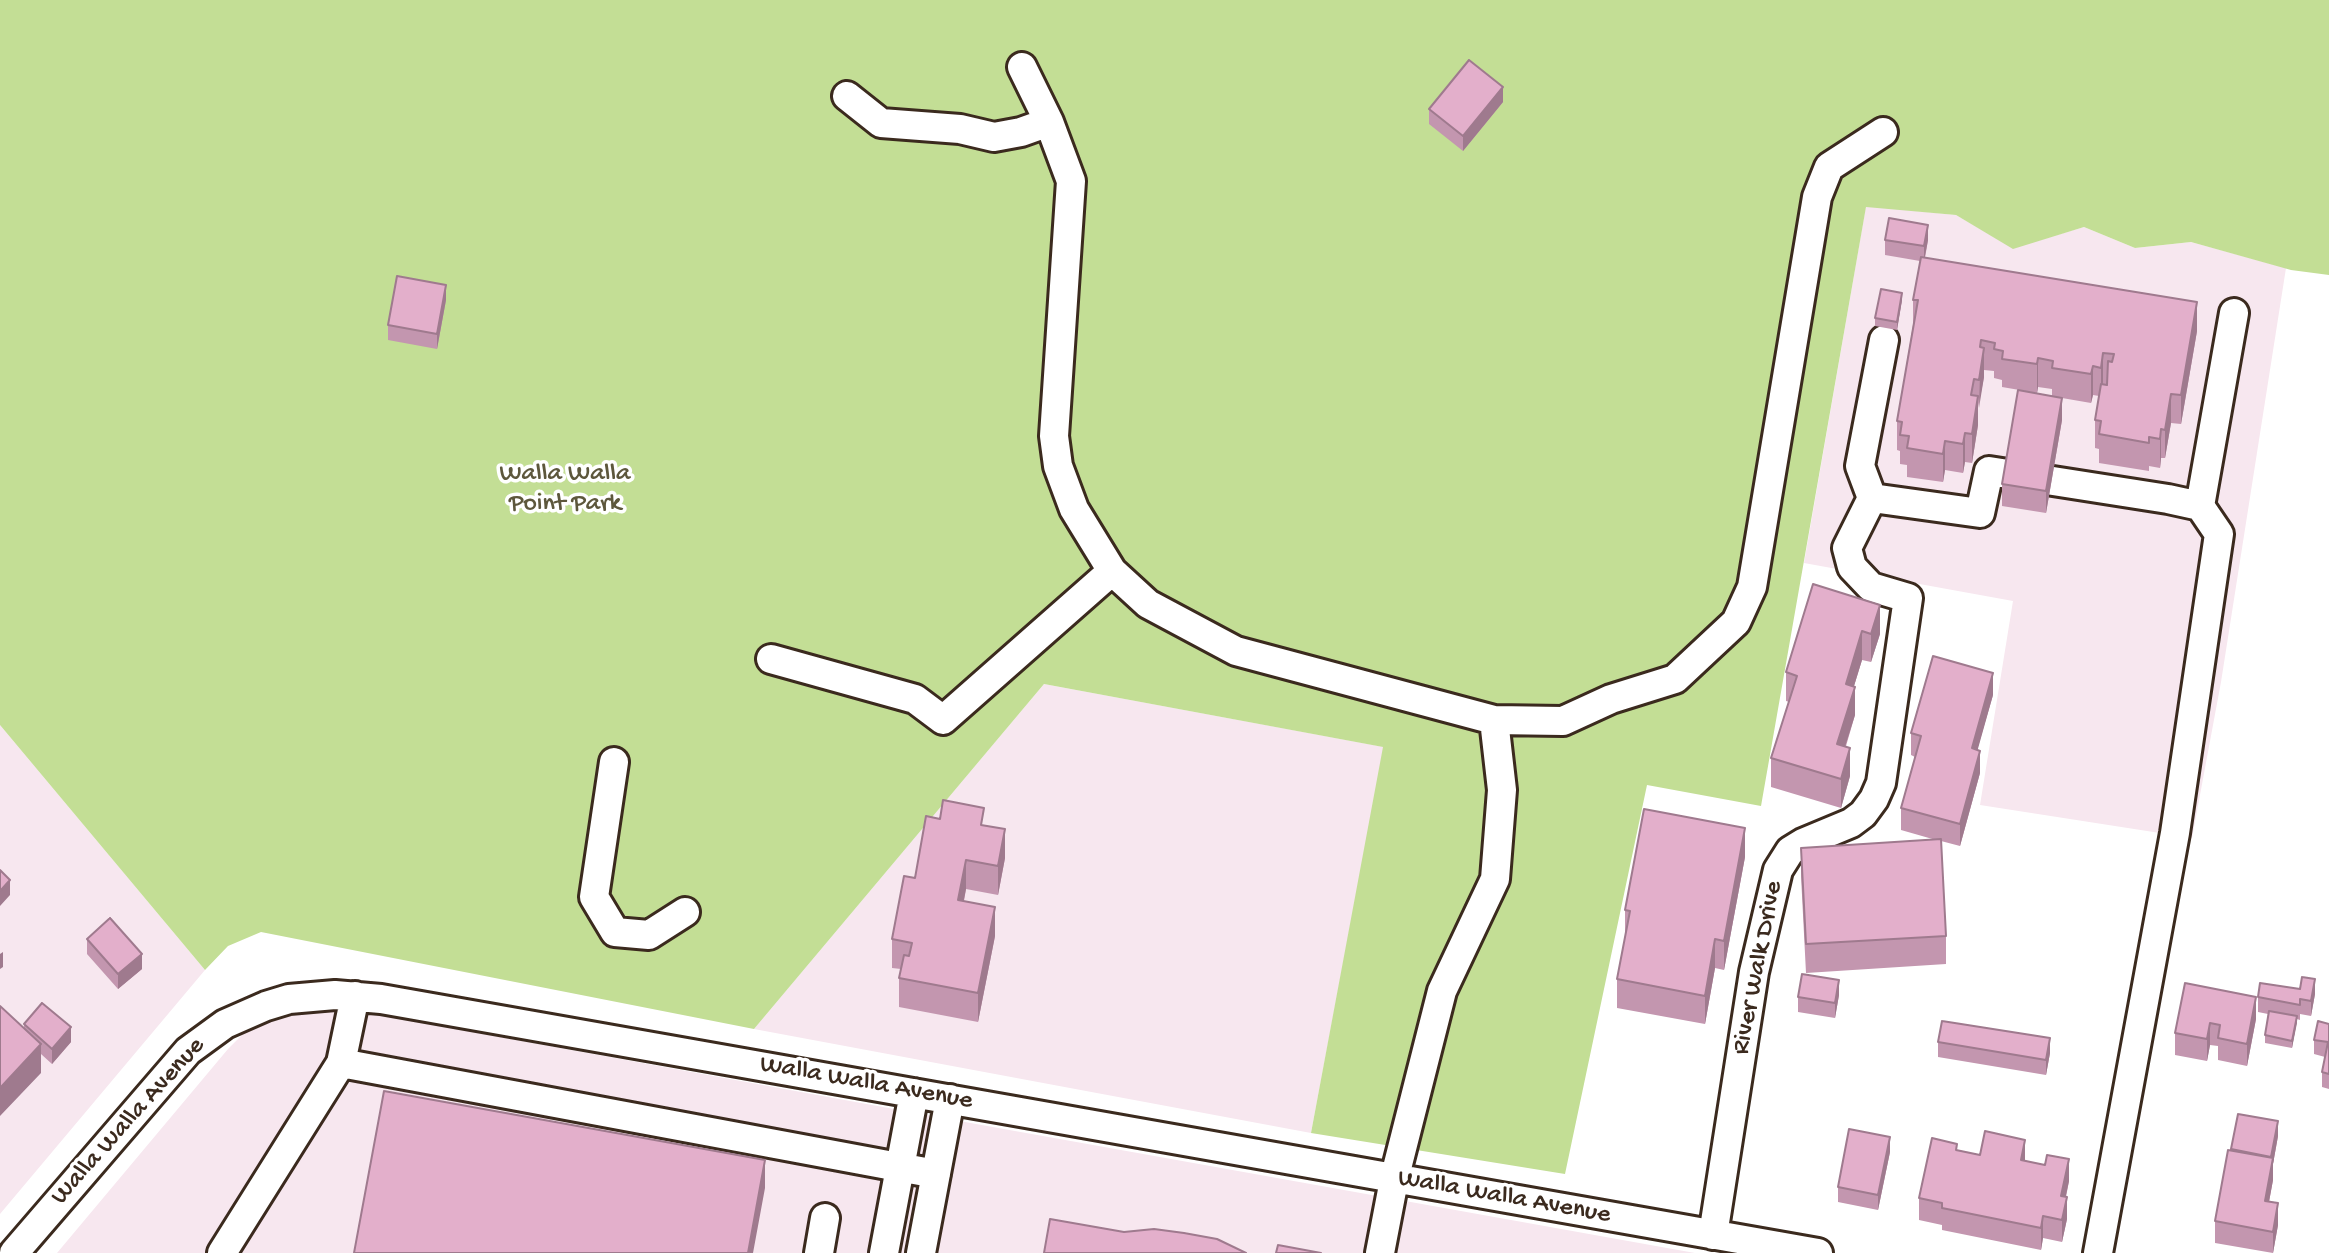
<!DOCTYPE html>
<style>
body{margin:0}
canvas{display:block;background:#fff}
</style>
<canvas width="2329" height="1253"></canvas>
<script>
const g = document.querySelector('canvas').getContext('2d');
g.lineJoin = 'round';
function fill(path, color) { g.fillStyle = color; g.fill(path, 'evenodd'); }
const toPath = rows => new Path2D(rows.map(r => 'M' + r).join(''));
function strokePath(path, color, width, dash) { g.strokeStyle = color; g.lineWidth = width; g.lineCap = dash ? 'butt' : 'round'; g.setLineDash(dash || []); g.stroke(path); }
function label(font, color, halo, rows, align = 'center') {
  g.font = font + ' "Gochi Hand",sans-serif'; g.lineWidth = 7; g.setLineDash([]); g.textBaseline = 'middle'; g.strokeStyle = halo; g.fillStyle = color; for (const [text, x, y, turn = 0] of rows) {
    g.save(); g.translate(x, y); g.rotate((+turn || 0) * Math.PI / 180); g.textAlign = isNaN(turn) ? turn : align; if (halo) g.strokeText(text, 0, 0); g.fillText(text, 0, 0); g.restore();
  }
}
fill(toPath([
 [1866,206,1956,215,2013,248,2084,227,2135,248,2191,242,2286,268,2221,682,2192,838,1980,805,2013,601,1804,563],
 [1044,684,1384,747,1311,1133,754,1029],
 [0,725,205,970,0,1214],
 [298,1000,976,1124,1695,1253,57,1253,228,1049,264,1013]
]), '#f7e7ef');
fill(toPath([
 [0,0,2329,0,2329,275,2291,270,2191,242,2135,248,2084,227,2013,249,1956,215,1866,207,1761,806,1647,785,1565,1174,1311,1133,1383,747,1044,684,754,1029,261,932,228,946,205,970,0,725]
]), '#c3de95');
const minor = toPath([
 [1022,67,1049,122,1071,181,1054,436,1058,466,1074,509,1112,571,1148,604,1236,651,1494,720,1563,721,1611,699,1675,679,1736,622,1752,587,1817,197,1829,167,1883,132],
 [847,96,881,123,960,129,994,137,1021,132,1049,122],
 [1872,498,1860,466,1884,340],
 [771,659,915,699,943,720,1112,571],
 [614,762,594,897,615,932,649,935,685,912],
 [341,1063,936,1174],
 [1713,1235,1754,972,1778,870,1790,851,1803,843,1851,823,1863,814,1874,799,1881,783,1908,598,1871,587,1852,567,1847,548,1872,498,1980,513,1989,471,2168,499,2200,506],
 [14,1253,188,1051,225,1024,266,1006,289,999,335,995,381,999,1818,1253],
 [222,1253,341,1063,355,996],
 [819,1253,825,1218],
 [884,1253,914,1093],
 [921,1253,950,1099],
 [1380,1253,1394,1180,1442,991,1495,879,1502,790,1494,720],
 [2098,1253,2175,833,2219,534,2200,506,2234,313]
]);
strokePath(minor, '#3b2a1e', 34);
strokePath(minor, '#fff', 28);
fill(toPath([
 [1503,102,1463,151,1429,124,1429,109],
 [1885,240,1928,240,1925,258,2197,331,2181,424,2171,423,2165,458,2161,458,2160,468,2149,466,2149,471,2099,463,2099,449,2095,448,2095,420,2099,396,2093,395,2091,403,2062,398,2062,420,2046,513,2002,506,2002,484,2052,396,2052,389,2038,387,2037,393,2002,387,2002,380,1994,378,1994,371,1984,370,1984,377,1978,408,1978,425,1972,463,1965,462,1963,473,1945,470,1943,482,1907,477,1907,465,1900,464,1900,451,1897,450,1897,421,1913,325,1913,300,1920,261,1885,255],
 [446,300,437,349,388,340,388,325],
 [1902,300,1897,330,1875,326,1875,318],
 [1813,584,1880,634,1871,662,1862,660,1854,686,1855,715,1846,746,1850,776,1841,808,1771,787,1771,758,1789,702,1786,701,1786,672],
 [1993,695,1977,750,1980,773,1960,846,1941,841,1946,936,1946,964,1806,973,1801,876,1801,848,1936,840,1901,830,1901,808,1915,757,1911,755,1911,733],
 [984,825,1005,858,998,895,966,889,964,901,995,936,978,1022,899,1007,899,978,901,969,892,968,892,939,915,878],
 [1745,857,1724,970,1715,968,1705,1024,1617,1008,1617,979,1625,939,1625,910],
 [87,939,142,969,118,989,87,954],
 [2185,983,2256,1019,2247,1066,2218,1060,2218,1046,2210,1045,2207,1061,2175,1055,2175,1033],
 [2300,989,2315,994,2311,1016,2300,1014,2300,1020,2297,1019,2292,1048,2265,1043,2265,1035,2268,1014,2258,1012,2258,997],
 [1839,995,1835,1018,1798,1012,1798,997],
 [24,1024,71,1042,52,1064,41,1054,41,1073,24,1028],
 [2329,1024,2329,1089,2322,1087,2322,1072,2325,1057,2314,1054,2314,1040],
 [1938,1042,2050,1053,2046,1075,1938,1057],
 [2278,1136,2273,1164,2273,1180,2269,1202,2278,1225,2273,1253,2215,1243,2215,1221,2231,1150],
 [1957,1150,1980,1155,2025,1161,2069,1181,2066,1197,2067,1219,2062,1242,2043,1238,2041,1250,1942,1230,1942,1225,1919,1220,1919,1198],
 [1890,1152,1878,1210,1838,1202,1838,1187]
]), '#c396af');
fill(toPath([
 [1503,87,1503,102,1463,151,1463,136],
 [1928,225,1928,240,1924,261,1924,246],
 [446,285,446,300,437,349,437,334],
 [1902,293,1902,300,1897,330,1897,322],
 [2197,302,2197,331,2181,424,2181,395],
 [1981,340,1981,367,1984,348,1984,377,1979,408],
 [2103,353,2103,382,2101,396,2101,368],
 [2038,358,2038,387,2037,393,2037,364],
 [2093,366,2093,395,2091,403,2091,374],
 [2171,394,2171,423,2165,458,2165,430],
 [1978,396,1978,425,1972,463,1972,434],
 [2062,398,2062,420,2046,513,2046,491],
 [2161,429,2161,458,2160,468,2160,439],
 [1965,433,1965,462,1963,473,1963,444],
 [1945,441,1945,470,1943,482,1943,454],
 [1880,605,1880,634,1871,662,1871,634],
 [1862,631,1862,660,1846,712,1846,684],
 [1993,673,1993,695,1972,770,1972,748],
 [1855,687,1855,715,1837,772,1837,744],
 [1850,748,1850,776,1841,808,1841,779],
 [1980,751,1980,773,1960,846,1960,824],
 [1745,828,1745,857,1724,970,1724,941],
 [1005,829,1005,858,998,895,998,866],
 [966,860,966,889,958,929,958,900],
 [10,880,10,895,0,906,0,891],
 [995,907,995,936,978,1022,978,993],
 [1715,939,1715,968,1705,1024,1705,996],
 [3,952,3,967,0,969,0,954],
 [142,954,142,969,118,989,118,974],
 [2315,979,2315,994,2311,1016,2311,1001],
 [1839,980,1839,995,1835,1018,1835,1003],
 [2256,997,2256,1019,2247,1066,2247,1044],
 [2297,1016,2297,1023,2292,1048,2292,1041],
 [2210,1023,2210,1045,2207,1061,2207,1039],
 [71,1027,71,1042,52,1064,52,1049],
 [2050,1038,2050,1053,2046,1075,2046,1060],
 [41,1044,41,1073,0,1116,0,1088],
 [2278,1121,2278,1136,2273,1164,2273,1180,2265,1223,2265,1201,2271,1157],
 [1890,1137,1890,1152,1878,1210,1878,1195],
 [2025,1140,2025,1162,2021,1160],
 [2069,1159,2069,1181,2061,1218,2061,1196],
 [765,1160,765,1188,753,1253,748,1253],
 [2067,1197,2067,1219,2062,1242,2062,1220],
 [2278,1203,2278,1225,2273,1253,2273,1232],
 [2043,1216,2043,1238,2041,1250,2041,1228]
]), '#9f7a8e');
const building = toPath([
 [1469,60,1503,87,1463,136,1429,109,1469,60],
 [1889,218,1928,225,1924,246,1885,240,1889,218],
 [1921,257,2197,302,2181,395,2171,394,2165,430,2161,429,2160,439,2149,437,2149,443,2099,434,2101,421,2095,420,2101,384,2107,385,2108,361,2112,362,2114,354,2103,353,2101,368,2093,366,2091,374,2052,368,2053,361,2038,358,2037,364,2002,359,2003,351,1994,349,1995,343,1981,340,1980,347,1984,348,1979,380,1974,379,1971,395,1978,396,1972,434,1965,433,1963,444,1945,441,1943,454,1907,448,1909,436,1900,435,1902,422,1897,421,1918,300,1913,300,1921,257],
 [397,276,446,285,437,334,388,325,397,276],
 [1881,289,1902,293,1897,322,1875,318,1881,289],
 [2018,390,2062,398,2046,491,2002,484,2018,390],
 [1813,584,1880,605,1871,634,1862,631,1846,684,1855,687,1837,744,1850,748,1841,779,1771,758,1797,676,1786,672,1813,584],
 [1933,656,1993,673,1972,748,1980,751,1960,824,1901,808,1921,736,1911,733,1933,656],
 [943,800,984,808,981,825,1005,829,998,866,966,860,958,900,995,907,978,993,899,978,904,955,909,956,912,943,892,939,904,876,915,878,926,816,940,819,943,800],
 [1644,809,1745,828,1724,941,1715,939,1705,996,1617,979,1630,911,1625,910,1644,809],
 [1941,839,1946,936,1806,944,1801,848,1941,839],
 [0,870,10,880,0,891,0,870],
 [110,918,142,954,118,974,87,939,110,918],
 [1802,974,1839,980,1835,1003,1798,997,1802,974],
 [2302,977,2315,979,2311,1001,2300,999,2300,1005,2258,997,2260,983,2300,989,2302,977],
 [2185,983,2256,997,2247,1044,2218,1038,2220,1025,2210,1023,2207,1039,2175,1033,2185,983],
 [42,1003,71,1027,52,1049,24,1024,42,1003],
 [0,1006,41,1044,0,1088,0,1006],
 [2269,1011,2297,1016,2292,1041,2265,1035,2269,1011],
 [1942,1021,2050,1038,2046,1060,1938,1042,1942,1021],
 [2318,1021,2329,1024,2329,1074,2322,1072,2328,1042,2314,1040,2318,1021],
 [384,1091,765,1160,748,1253,354,1253,384,1091],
 [2238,1114,2278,1121,2271,1157,2231,1149,2238,1114],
 [1849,1129,1890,1137,1878,1195,1838,1187,1849,1129],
 [1985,1131,2025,1140,2021,1160,2045,1165,2047,1155,2069,1159,2061,1196,2067,1197,2062,1220,2043,1216,2041,1228,1942,1208,1942,1203,1919,1198,1932,1138,1957,1144,1956,1150,1980,1155,1985,1131],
 [2228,1150,2273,1158,2265,1201,2278,1203,2273,1232,2215,1221,2228,1150],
 [1050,1219,1124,1232,1154,1229,1184,1233,1217,1239,1246,1253,1044,1253,1050,1219],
 [1278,1245,1321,1253,1276,1253,1278,1245]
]);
fill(building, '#e3afcb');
strokePath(building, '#9f7a8e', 2);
label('26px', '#5d573c', '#fff', [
 ["Walla Walla",565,475],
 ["Point Park",565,505]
]);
label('26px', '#3b2a1e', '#fff', [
 ["River Walk Drive",1759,968,-79],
 ["Walla Walla Avenue",866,1084,10],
 ["Walla Walla Avenue",129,1122,-48],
 ["Walla Walla Avenue",1504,1198,10]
]);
</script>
